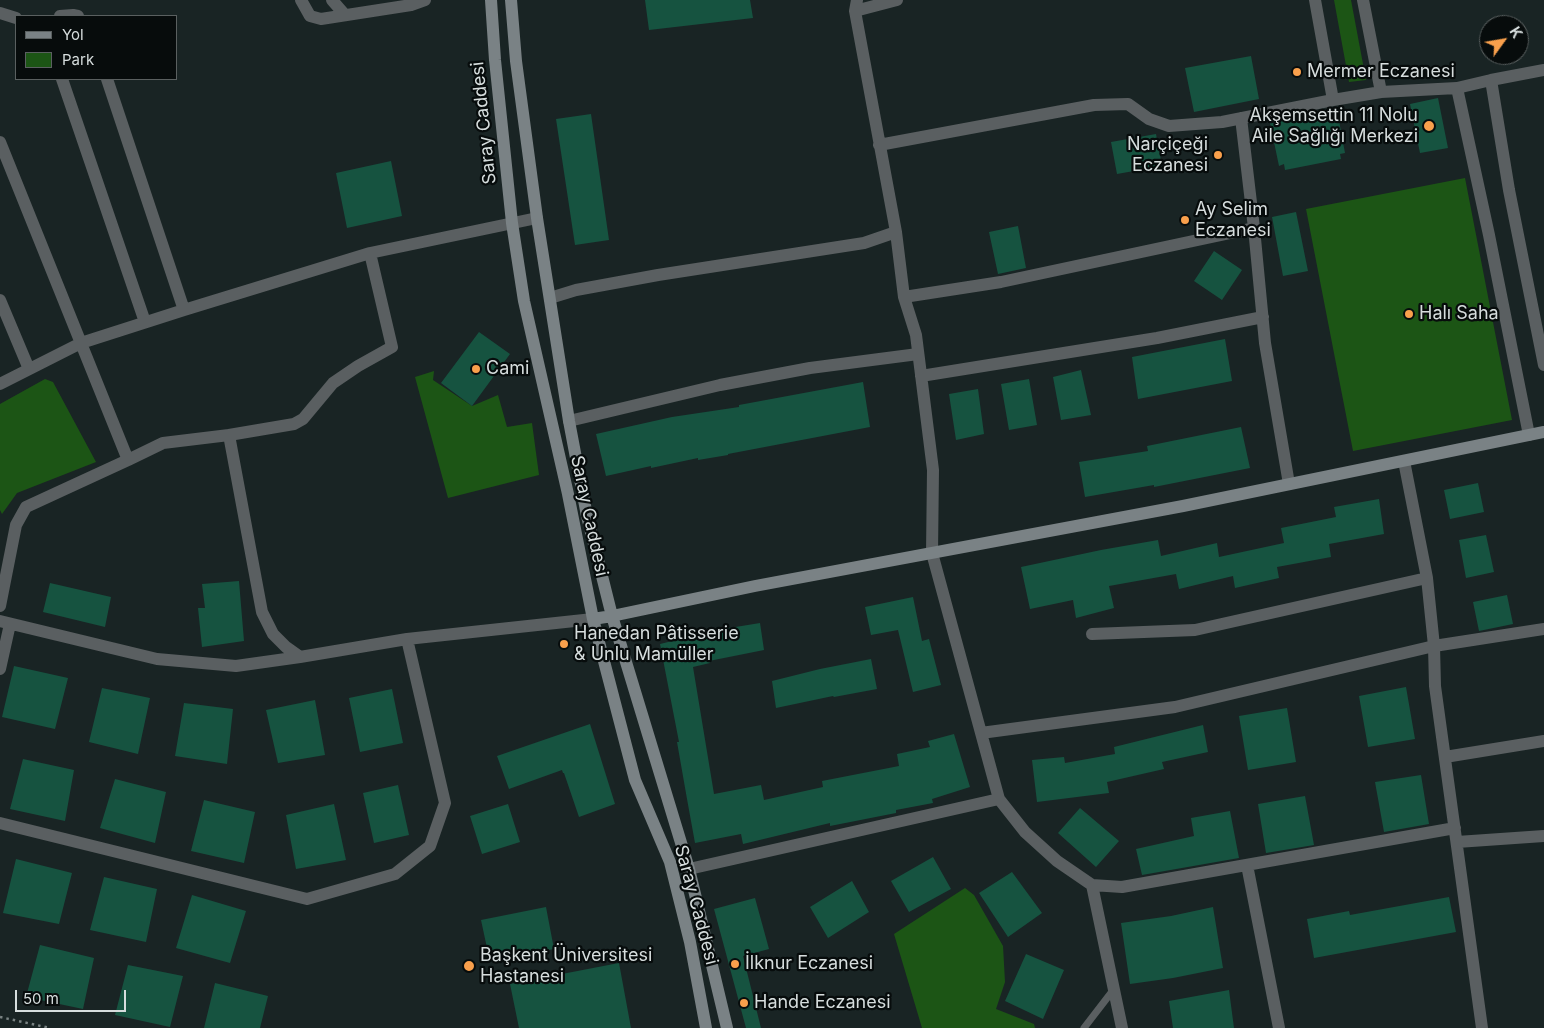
<!DOCTYPE html>
<meta charset="utf-8">
<style>
body{margin:0}
#map{position:relative;width:1544px;height:1028px;overflow:hidden;background:#192424;font-family:Inter,sans-serif}
canvas{display:block}
.legend{position:absolute;left:15px;top:15px;width:162px;height:65px;box-sizing:border-box;background:#070c0c;border:1px solid #5a6060;margin:0;padding:6px 9px;list-style:none;font-size:15px;color:#d6dddd}
.legend li{display:flex;align-items:center;gap:10px;height:25px}
.legend b{width:25px;border:1px solid #5a6060}
.north{position:absolute;left:1479px;top:15px;width:50px;height:50px;box-sizing:border-box;background:#070c0c;border:1px solid #5a6060;border-radius:50%;rotate:58deg;font-size:14px;font-weight:700;line-height:20px;text-align:center;color:#d6dddd}
.north::after{content:'';display:block;margin:auto;width:18px;height:22px;background:#f9a04c;clip-path:polygon(50% 0,100% 100%,50% 72%,0 100%)}
.scale{position:absolute;left:15px;top:990px;width:111px;height:22px;box-sizing:border-box;border:2px solid #d6dddd;border-top:0;padding-left:6px;font-size:15px;line-height:18px;white-space:nowrap;color:#d6dddd;-webkit-text-stroke:4px #070c0c;paint-order:stroke}
</style>
<div id="map">
<canvas width="1544" height="1028"></canvas>
<ul class="legend">
<li><b style="height:6px;background:#7a8285"></b>Yol</li>
<li><b style="height:14px;background:#1c5515"></b>Park</li>
</ul>
<div class="north">K</div>
<div class="scale">50 m</div>
</div>
<script>
const g = document.querySelector('canvas').getContext('2d');
g.lineJoin = 'round';
function fill(path, color) { g.fillStyle = color; g.fill(path, 'evenodd'); }
const toPath = rows => new Path2D(rows.map(r => 'M' + r).join(''));
function strokePath(path, color, width, dash) { g.strokeStyle = color; g.lineWidth = width; g.lineCap = dash ? 'butt' : 'round'; g.setLineDash(dash || []); g.stroke(path); }
function label(font, color, halo, rows, align = 'center') {
  g.font = font + ' Inter,sans-serif'; g.lineWidth = 4.5; g.setLineDash([]); g.textBaseline = 'middle'; g.strokeStyle = halo; g.fillStyle = color; for (const [text, x, y, turn = 0] of rows) {
    g.save(); g.translate(x, y); g.rotate((+turn || 0) * Math.PI / 180); g.textAlign = isNaN(turn) ? turn : align; if (halo) g.strokeText(text, 0, 0); g.fillText(text, 0, 0); g.restore();
  }
}
fill(toPath([
 [1334,0,1351,0,1366,80,1349,82],
 [1465,178,1512,420,1353,451,1306,209],
 [434,371,433,380,472,406,498,395,507,427,532,423,539,475,448,498,415,377],
 [45,379,53,382,96,462,17,493,2,514,0,510,0,404],
 [965,888,974,895,1003,946,1005,982,996,1009,1034,1024,1035,1028,922,1028,894,934]
]), '#1c5515');
fill(toPath([
 [645,0,750,0,753,18,649,30],
 [1251,56,1259,99,1194,112,1185,68],
 [1438,98,1448,148,1420,153,1410,104],
 [1331,109,1332,111,1337,110,1345,153,1340,154,1341,159,1285,170,1284,164,1279,166,1270,123,1275,122,1275,120],
 [591,114,609,240,575,245,556,119],
 [1156,134,1162,166,1117,174,1111,142],
 [391,161,402,216,347,228,336,173],
 [1296,212,1308,271,1283,276,1272,217],
 [1018,226,1026,268,998,274,989,232],
 [1214,251,1242,270,1222,300,1194,281],
 [479,332,510,354,472,406,441,383],
 [1225,339,1232,381,1138,399,1132,357],
 [1081,370,1091,415,1061,420,1053,377],
 [1029,379,1037,425,1009,430,1001,384],
 [863,382,870,427,728,454,728,455,698,460,698,458,651,468,651,466,606,476,596,434,672,417,739,407,739,405],
 [978,389,984,434,956,440,949,394],
 [1241,427,1250,468,1154,487,1154,485,1085,497,1079,462,1148,451,1147,446],
 [1478,483,1484,512,1450,519,1444,490],
 [1379,499,1384,534,1329,544,1331,557,1277,567,1279,578,1235,588,1233,576,1179,589,1176,574,1109,586,1114,608,1076,618,1073,600,1030,609,1021,567,1101,550,1158,540,1161,556,1217,543,1219,557,1284,543,1281,528,1336,517,1334,507],
 [1486,535,1494,572,1466,578,1459,540],
 [239,581,244,641,202,647,198,608,205,608,202,584],
 [50,583,111,597,105,627,43,612],
 [1507,595,1513,624,1479,631,1473,602],
 [913,597,922,641,929,639,941,685,913,692,898,630,871,635,865,607],
 [760,623,764,650,709,661,710,663,693,667,714,794,761,785,764,800,823,787,822,781,899,766,897,754,930,747,928,741,954,734,970,787,932,799,933,803,896,810,896,813,830,826,830,823,743,844,741,834,695,843,687,799,677,742,679,742,660,644,717,630],
 [871,659,877,689,834,697,833,696,776,708,772,681,820,669],
 [14,666,68,678,55,729,2,717],
 [1406,687,1415,739,1368,747,1359,696],
 [102,688,150,698,138,754,89,742],
 [392,689,403,743,360,752,349,698],
 [315,700,325,755,278,763,266,710],
 [184,703,233,709,227,764,175,756],
 [1287,708,1296,762,1248,770,1239,716],
 [590,724,615,804,579,817,564,773,563,773,562,770,509,789,497,756],
 [1203,725,1208,752,1162,762,1164,769,1107,782,1109,793,1037,802,1032,760,1064,757,1065,763,1115,754,1114,747],
 [23,759,74,770,65,821,10,809],
 [1421,775,1429,824,1384,832,1375,782],
 [115,779,166,792,155,843,100,828],
 [398,785,409,835,374,843,363,793],
 [1305,796,1314,845,1266,853,1258,804],
 [204,800,255,812,244,863,191,851],
 [334,804,346,860,296,869,286,815],
 [508,804,520,842,482,854,470,816],
 [1080,808,1119,841,1096,867,1058,833],
 [1230,811,1239,858,1142,875,1136,849,1194,836,1191,818],
 [933,857,951,889,909,912,891,881],
 [16,859,72,873,59,924,3,913],
 [1012,872,1042,913,1008,937,979,893],
 [104,877,157,889,146,942,90,930],
 [852,881,869,912,828,938,810,907],
 [192,895,246,911,230,963,176,948],
 [1449,897,1456,932,1314,958,1307,919,1349,911,1350,915],
 [755,898,769,949,743,956,761,1028,746,1028,714,909],
 [546,907,554,949,490,962,481,920],
 [1213,907,1223,968,1173,978,1130,984,1121,923,1171,916],
 [40,945,94,958,83,1009,26,997],
 [1026,954,1064,970,1043,1019,1005,1001],
 [619,963,631,1028,519,1028,510,984],
 [128,965,183,976,170,1027,115,1015],
 [215,983,268,996,260,1028,204,1028],
 [1229,990,1234,1028,1173,1028,1169,1001]
]), '#165340');
strokePath(toPath([
 [0,1017,50,1028]
]), '#7a8383', 2.5, [2.5, 4]);
strokePath(toPath([
 [1084,1028,1114,989]
]), '#5a5f61', 7);
strokePath(toPath([
 [301,0,310,16,321,19,411,5,425,0],
 [332,0,345,15],
 [857,0,855,11,896,232,904,297,916,335,933,470,932,553,999,799,1025,832,1057,861,1092,885,1122,887,1455,828],
 [1315,0,1333,100],
 [1363,0,1381,92],
 [855,11,897,0],
 [0,13,16,18],
 [60,16,73,15,78,16],
 [62,79,145,322],
 [107,79,184,310],
 [1491,80,1509,190,1544,365],
 [1457,88,1489,235,1529,435],
 [1241,118,1254,228,1265,343,1289,484],
 [0,142,128,460,26,507,16,525,0,606],
 [879,145,1094,105,1128,104,1149,119,1169,126,1222,122,1333,100,1381,92,1457,88,1491,80,1544,70],
 [904,297,1001,282,1254,228],
 [550,298,576,290,658,275,864,243,896,232],
 [0,300,29,369],
 [921,376,1157,338,1263,317],
 [0,384,81,343,184,310,370,253,537,218],
 [569,421,720,385,810,368,918,354],
 [229,435,262,612,273,634,286,647,300,657],
 [128,460,163,443,229,435,294,424,303,419,333,383,358,366,392,347,370,253],
 [1404,461,1427,578,1434,646,1544,629],
 [0,621,157,659,236,666,300,657,407,639,593,619],
 [1092,634,1195,630,1427,578],
 [0,669,10,624],
 [981,733,1175,707,1434,646,1435,686,1482,1028],
 [1445,757,1544,741],
 [0,823,307,899,395,874,430,846,445,803,407,639],
 [1457,842,1544,836],
 [1247,865,1279,1028],
 [689,869,999,799],
 [1092,885,1122,1028]
]), '#5a5f61', 12);
strokePath(toPath([
 [491,0,495,60,512,223,524,301,568,494,593,619,635,780,670,862,690,942,706,1028],
 [511,0,516,61,537,218,569,421,587,516,612,616,689,869,727,1028],
 [593,619,612,616,755,586,1183,506,1544,432]
]), '#7a8285', 12);
for (const [x, y, r, color] of [
 [1297,72,5,"#f9a04c"],
 [1429,126,6,"#f9a04c"],
 [1218,155,5,"#f9a04c"],
 [1185,220,5,"#f9a04c"],
 [1409,314,5,"#f9a04c"],
 [476,369,5,"#f9a04c"],
 [564,644,5,"#f9a04c"],
 [735,964,5,"#f9a04c"],
 [469,966,6,"#f9a04c"],
 [744,1003,5,"#f9a04c"]
]) { const dot = new Path2D(); dot.arc(x, y, r, 0, 2 * Math.PI); g.fillStyle = color; g.fill(dot); strokePath(dot, '#070c0c', 2); }
label('18px', '#d6dddd', '#070c0c', [
 ["Mermer Eczanesi",1307,72],
 ["Akşemsettin 11 Nolu",1418,116,"right"],
 ["Aile Sağlığı Merkezi",1418,137,"right"],
 ["Narçiçeği",1208,145,"right"],
 ["Eczanesi",1208,166,"right"],
 ["Ay Selim",1195,210],
 ["Eczanesi",1195,231],
 ["Halı Saha",1419,314],
 ["Cami",486,369],
 ["Hanedan Pâtisserie",574,634],
 ["& Unlu Mamüller",574,655],
 ["Başkent Üniversitesi",480,956],
 ["Hastanesi",480,977],
 ["İlknur Eczanesi",745,964],
 ["Hande Eczanesi",754,1003]
], 'left');
label('18px', '#d6dddd', '#070c0c', [
 ["Saray Caddesi",484,123,-96],
 ["Saray Caddesi",589,516,78],
 ["Saray Caddesi",696,905,75]
]);
</script>
